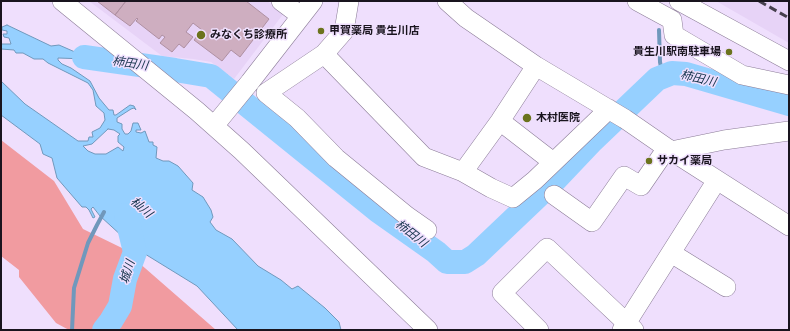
<!DOCTYPE html>
<meta charset="utf-8">
<style>
body{margin:0}
#map{position:relative;width:790px;height:331px;overflow:hidden;background:#efdffd;font-family:Signika,sans-serif}
canvas{display:block}
.frame{position:absolute;inset:0;border:2px solid #19141e;pointer-events:none}
</style>
<div id="map">
<canvas width="790" height="331"></canvas>
<div class="frame"></div>
</div>
<script>
const g = document.querySelector('canvas').getContext('2d');
g.lineJoin = 'round';
function fill(path, color) { g.fillStyle = color; g.fill(path, 'evenodd'); }
const toPath = rows => new Path2D(rows.map(r => 'M' + r).join(''));
function strokePath(path, color, width, dash) { g.strokeStyle = color; g.lineWidth = width; g.lineCap = dash ? 'butt' : 'round'; g.setLineDash(dash || []); g.stroke(path); }
function label(font, color, halo, rows, align = 'center') {
  g.font = font + ' Signika,"Noto Sans JP",sans-serif'; g.lineWidth = 3; g.setLineDash([]); g.textBaseline = 'middle'; g.strokeStyle = halo; g.fillStyle = color; for (const [text, x, y, turn = 0] of rows) {
    g.save(); g.translate(x, y); g.rotate((+turn || 0) * Math.PI / 180); g.textAlign = isNaN(turn) ? turn : align; if (halo) g.strokeText(text, 0, 0); g.fillText(text, 0, 0); g.restore();
  }
}
fill(toPath([
 [89,1,267,1,284,13,234,79,211,62,193,59,162,56],
 [716,1,789,1,789,43]
]), '#e7d3f7');
fill(toPath([
 [1,140,54,181,83,229,122,248,216,330,69,330,56,323,19,277,19,270,1,256]
]), '#f19ba0');
const water = toPath([
 [7,25,51,46,59,45,75,52,107,56,114,59,118,64,86,59,58,58,58,60,62,64,71,68,90,81,99,98,109,110,113,110,114,115,116,115,130,105,134,106,136,110,134,108,131,109,117,118,117,122,122,124,122,129,125,134,128,134,131,131,133,123,138,123,141,130,136,130,136,132,141,133,145,131,149,142,153,142,153,145,157,147,156,158,163,161,169,161,178,166,193,183,192,190,203,197,211,210,213,217,210,222,216,230,232,239,258,266,281,280,292,289,298,286,325,308,339,322,341,330,238,330,197,286,145,254,123,237,100,216,93,207,91,209,95,217,93,218,89,210,86,207,82,207,57,178,52,158,43,154,40,144,1,115,1,81,25,104,78,141,88,141,89,137,93,137,92,132,100,128,105,120,104,113,96,106,93,90,88,83,48,63,43,59,34,59,23,53,16,53,14,50,1,49,1,44,11,44,9,38,4,37,3,34,7,34,7,31,2,30,2,27,7,25],
 [108,129,114,130,120,134,118,136,118,142,124,147,123,151,118,147,106,154,95,154,88,151,83,146,92,144,108,129]
]);
fill(water, '#96d0ff');
strokePath(water, '#7098bc', 1);
strokePath(toPath([
 [659,30,660,62,663,77],
 [219,83,226,76],
 [72,330,74,288,88,243,97,225,104,212]
]), '#7098bc', 4);
strokePath(toPath([
 [84,57,175,70,211,76,378,211,436,252,447,262,465,262,476,255,556,179,592,141,657,79,672,73,686,74,789,104],
 [104,330,111,321,120,306,125,279,135,252,126,215]
]), '#96d0ff', 24);
const building = toPath([
 [97,1,126,1,115,15,97,1],
 [126,1,246,1,269,19,240,57,231,50,222,61,194,40,202,30,193,23,186,32,193,37,184,48,179,44,172,52,160,43,165,37,162,35,159,39,136,21,138,19,137,18,130,26,115,15,126,1]
]);
fill(building, '#ceaec0');
strokePath(building, '#af90a2', 1);
const minor = toPath([
 [62,1,197,111,242,151,428,330],
 [281,1,301,16],
 [349,1,344,31,324,54,266,93,297,118,336,158,407,216,427,230],
 [447,1,466,18,536,66,625,119,667,148,789,226],
 [637,1,672,20,674,35,742,75,789,85],
 [679,1,789,61],
 [324,54,424,157,463,172,491,188,513,198,535,180,609,109],
 [500,121,553,162],
 [214,126,250,82,313,1],
 [671,151,724,140,789,131],
 [463,172,500,121,536,66],
 [554,195,592,222,624,176,641,186,667,148],
 [671,253,726,287],
 [539,330,502,293,547,248,634,330],
 [622,330,717,180]
]);
strokePath(minor, '#8b7c97', 20);
strokePath(minor, '#fff', 19);
strokePath(toPath([
 [759,1,789,18]
]), '#463f4d', 3, [8, 4]);
for (const [x, y, r, color] of [
 [321,31,4,"#6b731d"],
 [201,35,5,"#6b731d"],
 [729,52,4,"#6b731d"],
 [527,118,5,"#6b731d"],
 [649,161,4,"#6b731d"]
]) { const dot = new Path2D(); dot.arc(x, y, r, 0, 2 * Math.PI); g.fillStyle = color; g.fill(dot); strokePath(dot, '#efdffd', 1.5); }
label('bold 11px', '#19141e', '#efdffd', [
 ["甲賀薬局 貴生川店",329,31],
 ["みなくち診療所",210,35],
 ["貴生川駅南駐車場",721,52,"right"],
 ["木村医院",536,118],
 ["サカイ薬局",657,161]
], 'left');
label('italic 12px', '#15344c', '#efdffd', [
 ["柿田川",130,64,8],
 ["柿田川",698,79,13],
 ["杣川",141,208,42],
 ["柿田川",411,234,38],
 ["城川",128,272,-73]
]);
</script>
